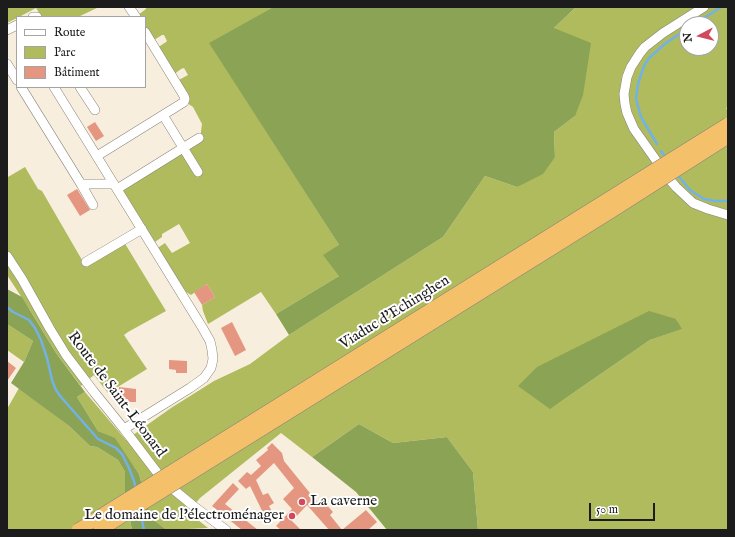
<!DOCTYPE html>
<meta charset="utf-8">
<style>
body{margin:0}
#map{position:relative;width:735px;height:537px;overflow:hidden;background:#f7eedd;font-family:"IM FELL English",serif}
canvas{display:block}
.frame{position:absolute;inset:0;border:8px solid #1c1c1c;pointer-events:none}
.legend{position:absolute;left:16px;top:16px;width:130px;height:72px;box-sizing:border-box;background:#fff;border:1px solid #a4a4a4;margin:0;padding:5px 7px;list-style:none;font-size:12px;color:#1c1c1c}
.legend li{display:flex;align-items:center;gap:8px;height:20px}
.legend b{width:20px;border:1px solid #a4a4a4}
.north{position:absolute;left:679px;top:16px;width:40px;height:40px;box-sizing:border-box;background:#fff;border:1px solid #a4a4a4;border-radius:50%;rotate:263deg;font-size:11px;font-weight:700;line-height:16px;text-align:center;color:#1c1c1c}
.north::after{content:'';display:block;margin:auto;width:14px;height:18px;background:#d1495b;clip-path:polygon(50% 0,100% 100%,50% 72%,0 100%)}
.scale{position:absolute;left:589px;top:503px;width:66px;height:18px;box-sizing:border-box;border:2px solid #1c1c1c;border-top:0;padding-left:5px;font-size:12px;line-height:14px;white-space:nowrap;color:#1c1c1c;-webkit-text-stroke:3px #fff;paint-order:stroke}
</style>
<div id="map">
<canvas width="735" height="537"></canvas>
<div class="frame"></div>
<ul class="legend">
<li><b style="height:5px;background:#fff"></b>Route</li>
<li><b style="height:11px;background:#afbb5d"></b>Parc</li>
<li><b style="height:11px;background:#e59680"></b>Bâtiment</li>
</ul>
<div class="north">N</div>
<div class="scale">50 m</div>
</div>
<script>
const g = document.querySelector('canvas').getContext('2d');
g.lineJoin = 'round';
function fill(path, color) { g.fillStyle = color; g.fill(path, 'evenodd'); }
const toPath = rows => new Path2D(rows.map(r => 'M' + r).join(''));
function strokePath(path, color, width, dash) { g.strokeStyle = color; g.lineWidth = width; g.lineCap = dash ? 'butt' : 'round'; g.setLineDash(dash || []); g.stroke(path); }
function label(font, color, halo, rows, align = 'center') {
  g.font = font + ' "IM FELL English",serif'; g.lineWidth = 4; g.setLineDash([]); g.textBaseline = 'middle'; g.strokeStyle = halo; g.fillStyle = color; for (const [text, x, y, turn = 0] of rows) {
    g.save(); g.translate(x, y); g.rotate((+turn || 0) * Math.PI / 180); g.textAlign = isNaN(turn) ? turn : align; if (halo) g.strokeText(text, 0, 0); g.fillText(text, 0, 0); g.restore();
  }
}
fill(toPath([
 [7,7,99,7,78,17,42,17,36,8,19,17,17,17,17,18,7,23],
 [146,7,273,7,210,43,339,245,339,276,276,314,261,292,208,324,203,311,202,305,215,297,207,284,191,295,186,292,158,250,159,247,165,243,172,253,190,243,179,224,162,234,162,237,155,242,124,193,124,188,200,139,202,124,193,107,187,103,177,81,188,75,184,68,181,69,173,75,157,48,166,42,167,41,164,35,162,35,154,40,145,28,145,17,139,17,138,15,146,9],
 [576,7,728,7,728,107,726,108,728,111,728,530,478,530,473,472,447,437,393,443,359,424,312,457,281,433,200,498,188,512,208,528,167,530,151,518,139,474,115,439,98,431,77,397,85,392,126,440,171,408,214,381,250,364,289,335,443,237,485,176,517,187,555,157,554,132,575,116,554,28],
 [687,24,711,24,711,48,687,48],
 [676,319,681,329,650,340,550,409],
 [25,167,38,189,42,191,82,260,124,242,166,311,128,332,124,335,147,369,108,393,94,375,81,386,56,353,30,310,7,275,7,176,8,177],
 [7,324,33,341,24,362,7,350],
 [19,388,69,426,90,446,97,447,118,460,125,472,125,492,132,530,7,530,7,409]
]), '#afbb5d');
fill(toPath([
 [273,7,576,7,554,28,591,43,583,95,575,116,554,132,555,157,543,174,517,187,485,176,443,237,289,335,276,314,339,276,323,255,339,245,209,43],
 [7,289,22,297,56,353,85,392,77,397,98,431,115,438,139,474,151,518,167,530,132,530,125,492,125,472,118,460,97,447,90,446,69,426,11,383,24,362,33,341,7,324],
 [649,311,676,319,682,329,650,340,550,409,518,386,537,367],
 [359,424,393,443,447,437,473,472,478,530,387,530,356,492,312,457]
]), '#8ba354');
strokePath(toPath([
 [695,24,721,7],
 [657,144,641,117,636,99,638,84,644,66,649,58,666,43,687,29],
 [661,151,666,158],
 [677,174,689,189,693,192,704,199,715,201,728,201],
 [7,307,13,312,29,320,35,328,41,340,47,358,52,380,56,390,61,397,98,439,116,448,122,454,129,468,134,481,136,490],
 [140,511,144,530]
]), '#72b2e6', 2.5);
fill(toPath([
 [95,122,104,136,96,141,87,127],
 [77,189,90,210,80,216,67,195],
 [207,284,215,297,202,305,194,292],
 [232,322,246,350,235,356,221,328],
 [169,360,187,361,187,373,176,373,176,370,169,369],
 [7,361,16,368,7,381],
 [119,387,136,389,136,402,128,402,128,399,118,399],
 [272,443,282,453,284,461,318,503,320,503,322,505,325,503,333,512,330,515,342,530,366,510,377,522,368,530,329,530,307,505,292,521,301,530,281,530,276,526,292,509,283,499,294,488,274,463,256,480,263,495,268,493,274,503,269,506,276,519,268,523,250,486,246,489,238,481,247,472,251,475,261,466,256,460,268,450,267,448],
 [233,483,239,489,225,504,258,530,242,530,212,506]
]), '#e59680');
const minor = toPath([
 [129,7,136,17],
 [704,7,663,33,645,47,640,53,631,67,627,77,624,94,625,104,627,113,634,129,670,180,676,187,693,203,708,209,728,215],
 [33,17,37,17],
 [7,30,17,25],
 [7,64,17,80],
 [21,87,81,184,93,205],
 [54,87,202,327,210,341,212,350,213,359,211,368,204,378,190,388,124,429],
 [80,87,95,110],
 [163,115,198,172],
 [97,156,184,102,185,99,184,96,145,32],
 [81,184,114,184],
 [117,189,199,138],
 [7,256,22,279,50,329,66,355,94,392,124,429,159,475,168,485,196,508,226,530],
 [86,262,142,229]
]);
strokePath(minor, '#8a857c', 10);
strokePath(minor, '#fff', 9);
const highwayBridge = toPath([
 [78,530,728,124],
 [100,530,612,211,728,137]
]);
strokePath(highwayBridge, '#8a857c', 14, []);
strokePath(highwayBridge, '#f4c16a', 13);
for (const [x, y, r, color] of [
 [302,502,4,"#d1495b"],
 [292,516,4,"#d1495b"]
]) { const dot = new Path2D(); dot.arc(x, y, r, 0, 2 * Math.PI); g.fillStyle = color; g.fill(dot); strokePath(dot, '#fff', 1.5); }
label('15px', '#1c1c1c', '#fff', [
 ["Viaduc d'Echinghen",395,313,-32],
 ["Route de Saint-Léonard",116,395,53]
]);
label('15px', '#1c1c1c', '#fff', [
 ["La caverne",310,502],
 ["Le domaine de l'électroménager",284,516,"right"]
], 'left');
</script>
